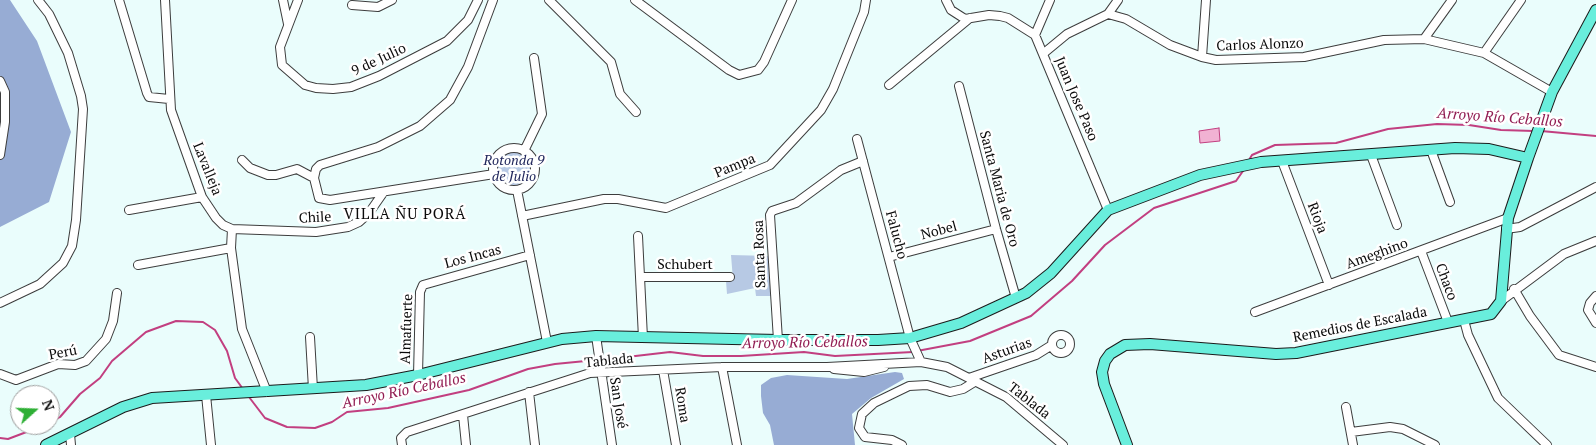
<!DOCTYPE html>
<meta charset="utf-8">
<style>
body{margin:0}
#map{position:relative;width:1596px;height:445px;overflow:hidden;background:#eafdfc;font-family:"PT Serif",serif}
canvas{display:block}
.north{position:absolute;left:10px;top:385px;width:50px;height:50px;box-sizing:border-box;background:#fff;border:1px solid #9d9d9d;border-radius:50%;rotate:70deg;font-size:14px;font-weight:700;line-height:20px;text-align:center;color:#0a0a0a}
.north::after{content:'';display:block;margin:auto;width:18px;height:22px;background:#2eaf35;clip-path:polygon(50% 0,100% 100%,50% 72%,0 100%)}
</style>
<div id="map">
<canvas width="1596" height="445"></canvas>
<div class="north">N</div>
</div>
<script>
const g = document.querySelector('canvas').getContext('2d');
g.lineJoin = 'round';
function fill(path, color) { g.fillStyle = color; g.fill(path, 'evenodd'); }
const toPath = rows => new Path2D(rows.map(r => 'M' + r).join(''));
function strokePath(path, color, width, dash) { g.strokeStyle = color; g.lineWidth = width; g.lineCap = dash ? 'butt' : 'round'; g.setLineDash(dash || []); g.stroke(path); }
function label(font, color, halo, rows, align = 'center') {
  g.font = font + ' "PT Serif",serif'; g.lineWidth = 5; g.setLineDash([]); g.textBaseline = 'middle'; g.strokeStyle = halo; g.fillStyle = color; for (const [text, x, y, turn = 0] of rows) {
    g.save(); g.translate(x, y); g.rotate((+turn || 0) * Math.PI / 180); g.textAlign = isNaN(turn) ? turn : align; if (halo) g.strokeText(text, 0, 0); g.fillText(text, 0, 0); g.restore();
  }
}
fill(toPath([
 '493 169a21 21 0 1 1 42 0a21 21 0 1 1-42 0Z',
 [731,255,770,256,774,296,756,296,755,288,727,294,726,281,733,280]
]), '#b7c9e4');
fill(toPath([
 [0,0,10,0,37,41,71,132,49,202,0,227],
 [895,372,902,373,904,379,871,398,852,414,855,445,774,445,770,425,763,413,761,396,761,385,771,378,787,375,847,379]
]), '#97acd4');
const water = toPath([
 [1219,128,1220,141,1200,143,1199,131,1219,128]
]);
fill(water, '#f1b2d3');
strokePath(water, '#c23f80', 1);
strokePath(toPath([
 [1541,131,1596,136],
 [1249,160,1252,155,1275,145,1336,143,1388,129,1437,124,1469,125,1501,130,1534,131],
 [917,351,970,341,1031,316,1072,281,1105,245,1154,208,1236,181,1243,171],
 [601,360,670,352,703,356,741,356,804,352,835,356,913,352],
 [249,397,265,418,287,427,315,428,332,422,347,412,388,408,469,390,528,369,555,364,596,360],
 [50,423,60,417,80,394,100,378,112,361,146,332,176,321,203,322,215,330,227,351,235,378,243,389],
 [0,438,8,439,45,425]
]), '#c23f80', 2);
const minor = toPath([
 [119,0,147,93,149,97,169,99],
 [165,0,171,110,202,197,216,218,223,225,232,229,231,248,242,329,267,392],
 [283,0,288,24],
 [298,0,280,47,282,65,305,85,316,88,333,89,351,87,379,76,447,41,468,20,478,0],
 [493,0,468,67,450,100,420,126,378,147,320,165,316,169,314,178,319,198,330,200,494,174],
 [549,0,611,62,620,94,636,112],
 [635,0,729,70,739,75,758,70,764,62,792,0],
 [946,0,951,10,965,19,989,15,1000,16,1008,18,1035,35],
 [1050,0,1035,35,1108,210],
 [352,5,378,7,392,0],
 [1108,14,1118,0],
 [1424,39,1452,0],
 [1044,53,1067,34,1108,14,1126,19,1170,45,1202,57,1216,60,1304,57,1384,40,1424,39,1484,53,1552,92],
 [1484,53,1521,0],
 [1202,57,1206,0],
 [0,81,5,92,5,122,0,155],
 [889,85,970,18],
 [959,86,996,229,1016,298],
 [857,139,910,338,921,362],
 '493 169a21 21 0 1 1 42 0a21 21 0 1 1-42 0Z',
 [1431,150,1450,202],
 [524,151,542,114,534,58],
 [1371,155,1397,225],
 [242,160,250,168,268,175,276,175,297,169,314,178],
 [1282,161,1329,285],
 [517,190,547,342],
 [129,210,202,197],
 [522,216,604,199,618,199,666,208,770,165,821,110,833,89,864,12,866,0],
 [232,229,316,232,348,227,359,222,369,213,383,193],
 [1506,229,1520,227,1596,187],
 [638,236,643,338],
 [1421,251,1448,322],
 [889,257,996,229],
 [138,265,231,248],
 [640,277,730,277],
 [1514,289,1530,316,1559,355,1596,367],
 [1596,296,1590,303,1588,310,1596,323],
 [1501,301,1564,254,1596,241],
 [0,303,40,284,63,263,72,246,76,220,83,109,81,96,68,53,49,14,38,0],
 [1255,312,1508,218],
 [1464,320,1468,335,1498,398,1547,445],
 '1052 344a9 9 0 1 1 18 0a9 9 0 1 1-18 0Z',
 [596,336,612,445],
 [310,337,313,389],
 [778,340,770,215,772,211,796,203,841,170,863,161],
 [722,367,737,445],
 [834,369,864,372,884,367],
 [663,370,676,445],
 [0,374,16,380,58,364,75,365,86,361,106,339,113,321,117,293],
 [418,375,420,292,423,285,530,255],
 [969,378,1036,355,1052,345],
 [529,392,535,445],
 [206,395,211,445],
 [1346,407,1353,445],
 [463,415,466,445],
 [1351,432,1390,427,1403,429,1435,445],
 [70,434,71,445],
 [402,445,401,438,407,432,590,373,722,367,827,367,921,362,947,367,1006,397,1063,445],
 [902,445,892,440,865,437,859,428,862,414,874,403,909,386,927,385,950,392,963,389,976,381]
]);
const major = toPath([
 [46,445,123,407,152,398,366,385,418,375,562,339,596,336,778,340,878,340,910,338,961,323,1026,293,1051,273,1108,210,1200,175,1261,162,1455,148,1489,149,1528,158],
 [1127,445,1104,384,1102,372,1105,361,1110,354,1125,345,1150,344,1276,354,1296,353,1491,314,1501,301,1508,218,1528,158,1552,92,1596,10]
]);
strokePath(minor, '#3d3d3d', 10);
strokePath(major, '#1b1b1b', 12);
strokePath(minor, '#fff', 8);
strokePath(major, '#69eedc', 10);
label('14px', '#0a0a0a', '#fff', [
 ["Carlos Alonzo",1260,45,-2],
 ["9 de Julio",379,60,-25],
 ["Juan Jose Paso",1076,99,67],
 ["Pampa",735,166,-22],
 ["Lavalleja",207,169,68],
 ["Santa Maria de Oro",999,189,75],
 ["Chile",315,218,-3],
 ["Rioja",1317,218,69],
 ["Nobel",939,231,-15],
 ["Falucho",896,235,75],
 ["Santa Rosa",760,254,-92],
 ["Ameghino",1377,254,-20],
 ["Los Incas",473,257,-15],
 ["Schubert",685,265],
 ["Chaco",1446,282,69],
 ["Remedios de Escalada",1360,325,-11],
 ["Almafuerte",407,329,-88],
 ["Asturias",1007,351,-20],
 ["Perú",63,353,-11],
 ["Tablada",609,361,-6],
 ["Tablada",1029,401,38],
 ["San José",618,403,81],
 ["Roma",682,405,81]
]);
label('italic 14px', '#21275c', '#fff', [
 ["Rotonda 9",514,161],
 ["de Julio",514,177]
]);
label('italic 15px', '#921e53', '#fff', [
 ["Arroyo Río Ceballos",1500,118,4],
 ["Arroyo Río Ceballos",805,343,-1],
 ["Arroyo Río Ceballos",404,391,-12]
]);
g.letterSpacing = '1px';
label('15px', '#0a0a0a', '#fff', [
 ["VILLA ÑU PORÁ",405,215]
]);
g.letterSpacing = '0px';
</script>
